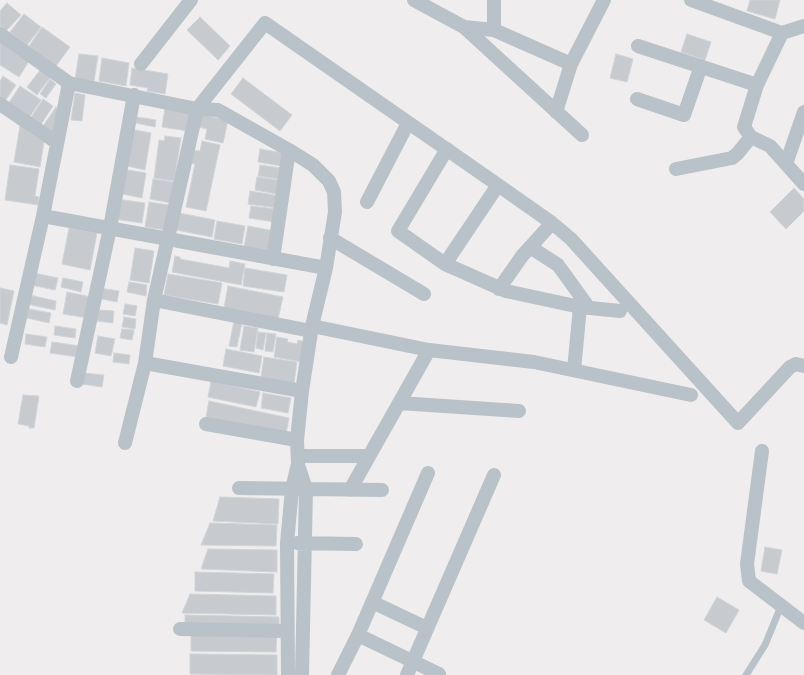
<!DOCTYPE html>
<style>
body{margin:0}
canvas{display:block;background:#efeded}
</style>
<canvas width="804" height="675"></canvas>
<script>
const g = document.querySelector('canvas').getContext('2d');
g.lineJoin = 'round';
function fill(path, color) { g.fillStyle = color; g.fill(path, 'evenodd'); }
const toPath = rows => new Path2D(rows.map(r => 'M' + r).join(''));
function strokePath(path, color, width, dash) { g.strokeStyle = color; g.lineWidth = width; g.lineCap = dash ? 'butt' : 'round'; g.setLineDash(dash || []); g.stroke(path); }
const building = toPath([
 [750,0,780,0,775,19,747,11,750,0],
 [7,3,21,15,6,31,0,26,0,11,7,3],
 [24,14,41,27,27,45,10,32,24,14],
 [200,17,230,46,218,60,187,30,200,17],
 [42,27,70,47,56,66,29,46,42,27],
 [687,34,711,42,705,60,681,52,687,34],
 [0,37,31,58,19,77,0,65,0,37],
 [79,54,98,56,94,81,75,79,79,54],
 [616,54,633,59,627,82,610,78,616,54],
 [102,58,129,63,126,86,99,81,102,58],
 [132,68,168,74,165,94,147,91,148,88,130,85,132,68],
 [41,69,51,76,37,95,27,87,41,69],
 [3,76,16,85,5,101,0,97,0,81,3,76],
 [243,78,292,115,280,131,231,94,243,78],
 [50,79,56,84,46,98,40,94,50,79],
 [20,86,41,100,29,118,8,104,20,86],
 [75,93,85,95,82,121,71,120,75,93],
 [43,99,53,106,40,126,30,119,43,99],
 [56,107,59,113,54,134,43,126,56,107],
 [165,108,191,112,188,131,162,127,165,108],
 [201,115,228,120,223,143,205,139,207,129,199,127,201,115],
 [137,117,156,120,155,127,136,123,137,117],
 [20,126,44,142,40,167,14,162,20,126],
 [130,129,151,133,145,170,123,165,130,129],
 [165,136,181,138,174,181,154,178,159,140,164,141,165,136],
 [202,141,220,145,206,211,186,207,195,164,189,163,192,150,200,151,202,141],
 [260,149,283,153,281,166,258,162,260,149],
 [10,165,39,169,35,196,39,197,38,205,5,200,10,165],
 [260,165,281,168,279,179,258,176,260,165],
 [122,169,146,173,142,198,118,193,122,169],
 [257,177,280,180,277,194,255,190,257,177],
 [153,179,175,182,171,203,150,199,153,179],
 [794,188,804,199,804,211,786,229,770,212,794,188],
 [250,191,280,196,278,208,248,204,250,191],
 [117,199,145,203,142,223,114,219,117,199],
 [149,202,169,205,165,230,145,227,149,202],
 [251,206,276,209,275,222,249,218,251,206],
 [179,213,215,220,212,237,176,230,179,213],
 [217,221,245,226,242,244,214,239,217,221],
 [248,226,274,231,270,251,244,247,248,226],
 [69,228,97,233,90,270,62,264,69,228],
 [135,248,154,251,149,283,130,280,135,248],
 [175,256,180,257,180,259,229,268,230,261,245,264,241,285,172,272,175,256],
 [245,268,287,275,284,292,243,286,245,268],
 [34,273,58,278,55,290,31,285,34,273],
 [168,274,222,283,218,304,164,295,168,274],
 [63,278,83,282,81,292,61,287,63,278],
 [129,282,147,285,146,296,127,292,129,282],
 [228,286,283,297,278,319,224,308,228,286],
 [0,288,14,291,7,325,0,323,0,288],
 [99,288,119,291,117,302,97,298,99,288],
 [67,292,91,297,88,318,63,314,67,292],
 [29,295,56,301,55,310,27,304,29,295],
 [125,304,137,306,135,316,123,314,125,304],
 [29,309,51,313,49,323,27,318,29,309],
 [99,310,114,311,113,323,97,321,99,310],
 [124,317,136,319,135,329,122,327,124,317],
 [234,321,242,322,237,347,229,346,234,321],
 [55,326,76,329,75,338,54,335,55,326],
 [244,326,258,328,254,352,240,350,244,326],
 [122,329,134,330,132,340,120,338,122,329],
 [258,332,266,333,263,350,256,348,258,332],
 [267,333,276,334,273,352,265,351,267,333],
 [26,334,47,337,45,347,25,344,26,334],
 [98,336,115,339,111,356,95,353,98,336],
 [277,337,288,339,287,342,297,344,298,340,305,342,302,362,274,357,277,337],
 [52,342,80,346,78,357,50,353,52,342],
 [226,349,262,356,259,373,223,366,226,349],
 [114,353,130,355,129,364,113,362,114,353],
 [264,357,297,362,294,383,261,377,264,357],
 [84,373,104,375,102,387,82,384,84,373],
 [211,381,260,392,256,407,208,397,211,381],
 [263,393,291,398,288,413,261,408,263,393],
 [23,395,39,396,34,428,29,428,29,426,18,424,23,395],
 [209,401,289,418,286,434,206,417,209,401],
 [220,497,279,499,278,524,213,521,220,497],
 [210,523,277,525,276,546,201,545,210,523],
 [765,547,782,550,777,574,761,571,765,547],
 [208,549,277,550,277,572,201,569,208,549],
 [195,572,274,574,273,593,195,591,195,572],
 [190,594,276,596,276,615,182,613,190,594],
 [717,597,739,610,726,633,704,620,717,597],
 [185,615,279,617,279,629,185,627,185,615],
 [191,632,277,633,276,652,191,651,191,632],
 [190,654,277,655,277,675,190,674,190,654]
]);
fill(building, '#c7cacf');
strokePath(building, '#d1d4d8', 1);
strokePath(toPath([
 [746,675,765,645,781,606]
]), '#b9c2c8', 7);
strokePath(toPath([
 [414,0,464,27,582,135],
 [494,0,494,30],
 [691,0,782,33],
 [804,26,782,33,757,85,744,127,751,137,770,146,804,184],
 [464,27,494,30,571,64],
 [0,34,69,83,197,109,218,110,289,150,273,259],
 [638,46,757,85],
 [141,64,191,0],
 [637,99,684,115,701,66],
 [0,104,56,142],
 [556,112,571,64,604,0],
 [447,149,398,231,445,264,498,185],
 [786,164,804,112],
 [676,169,732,158,737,154,751,137],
 [367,202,408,123],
 [43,216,326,268],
 [330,238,424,294],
 [530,247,558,265,589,308],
 [445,264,506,291,580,307,620,311],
 [499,289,522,256,552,223],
 [154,300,311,331],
 [312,326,429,350,534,362,691,395],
 [11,357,43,216,69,83],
 [574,370,580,307],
 [77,381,110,228,134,95],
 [302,391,145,363,154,300,197,109,265,23,498,185,552,223,571,239,738,423,790,367,796,364,804,366],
 [399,403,519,411],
 [206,424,297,440],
 [125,443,145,363],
 [762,451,747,564,749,581,804,623],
 [298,456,368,456],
 [298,465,306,489,302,675],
 [239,488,382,490],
 [350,490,429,350],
 [297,543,356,544],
 [372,602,427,628],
 [180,629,287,631],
 [358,635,439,674],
 [288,675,287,543,292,489,298,464,297,440,302,391,312,326,326,268,335,212,334,192,329,181,313,165,289,150],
 [338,675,358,635,428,473],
 [407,675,494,475]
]), '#b9c2c8', 14);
</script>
